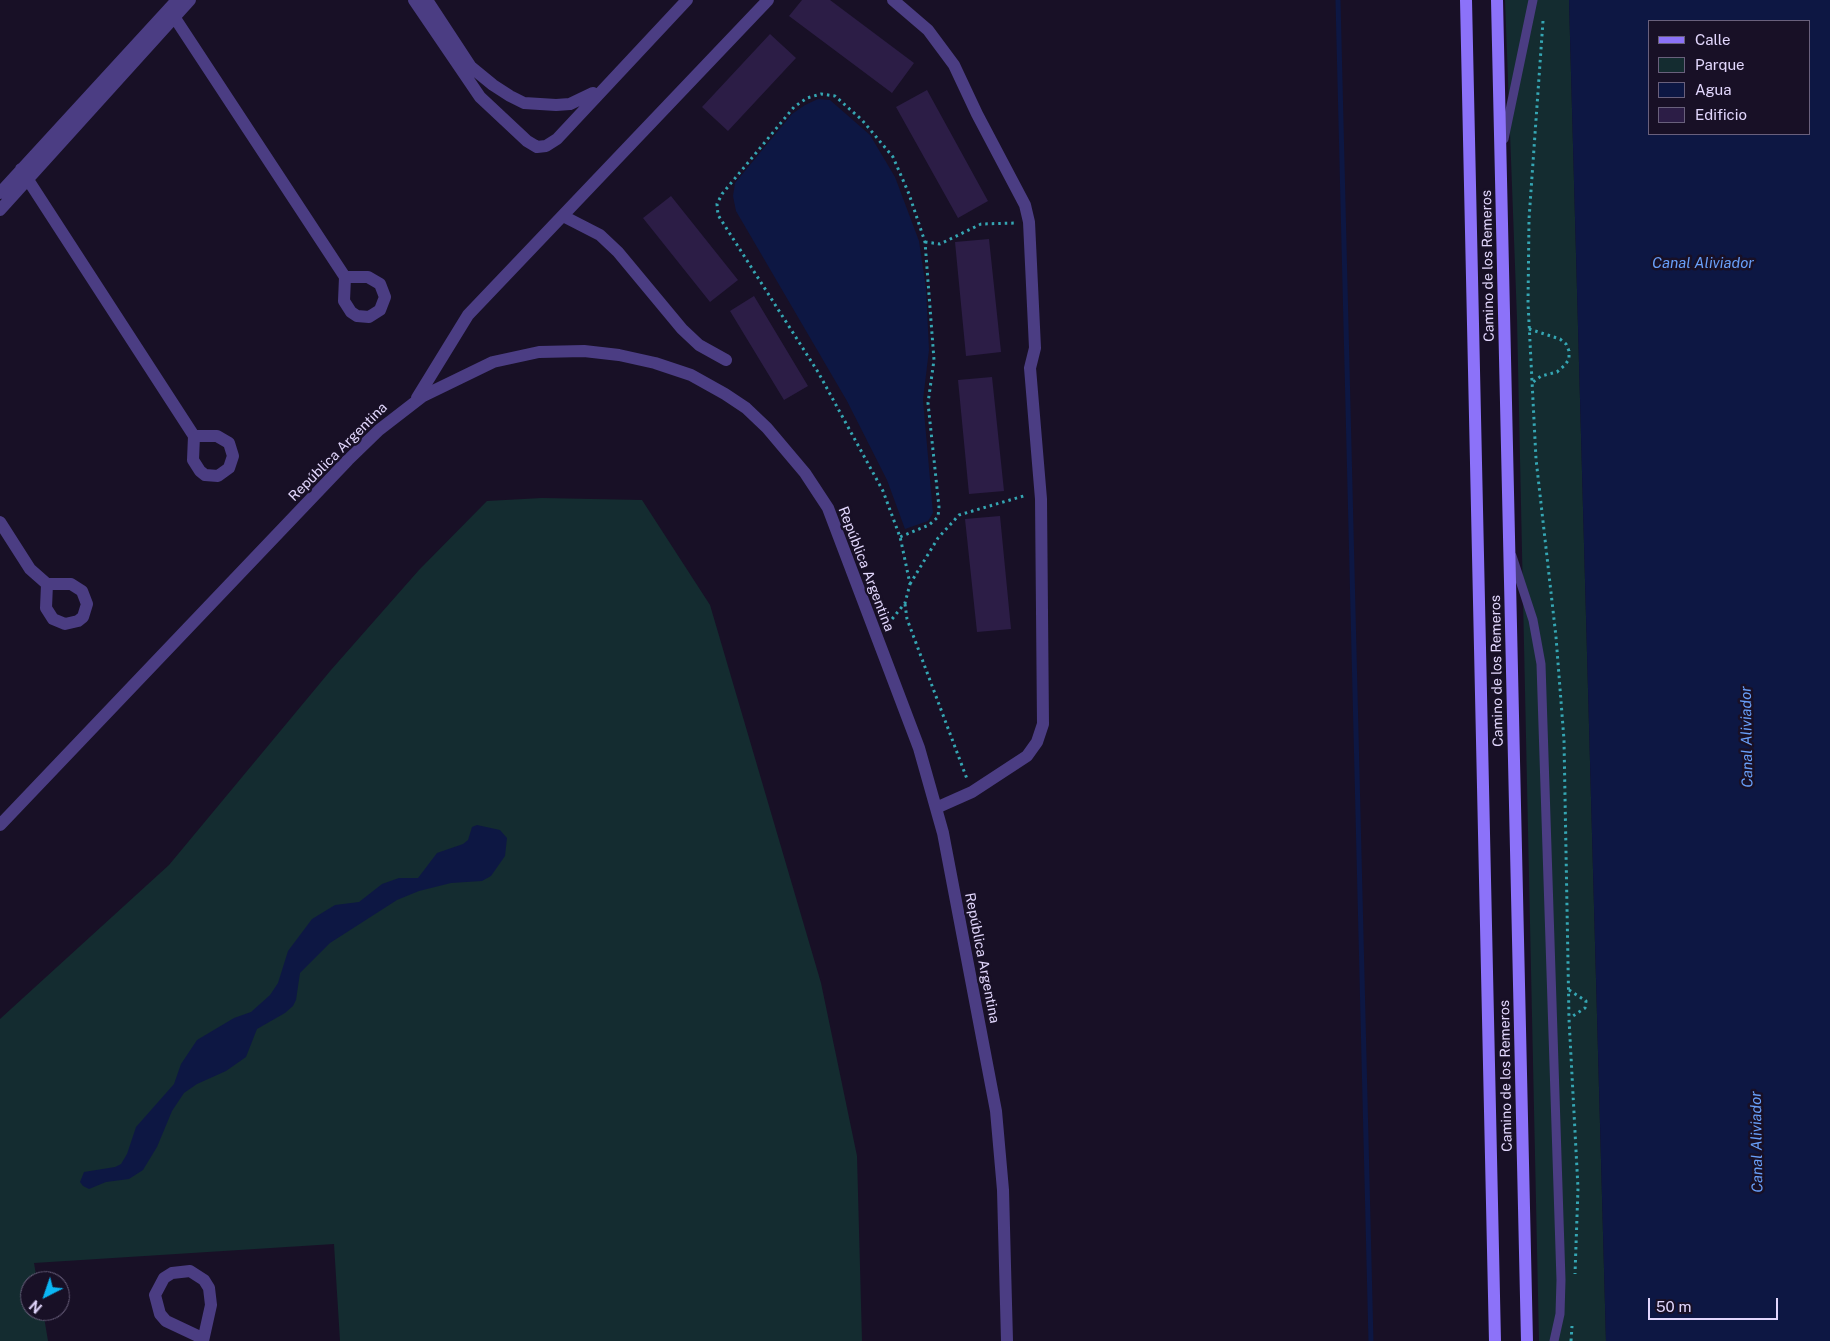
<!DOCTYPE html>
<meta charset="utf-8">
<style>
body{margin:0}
#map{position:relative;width:1830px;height:1341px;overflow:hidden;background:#181026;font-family:"Public Sans",sans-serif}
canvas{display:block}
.legend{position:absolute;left:1648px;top:20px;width:162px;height:115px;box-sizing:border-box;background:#181026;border:1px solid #69607c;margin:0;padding:6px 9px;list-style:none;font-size:15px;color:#e2d7fd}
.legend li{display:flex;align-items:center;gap:10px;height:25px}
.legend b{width:25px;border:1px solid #69607c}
.north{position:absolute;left:20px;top:1271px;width:50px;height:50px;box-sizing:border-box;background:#181026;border:1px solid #69607c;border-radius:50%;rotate:221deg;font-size:14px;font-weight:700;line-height:20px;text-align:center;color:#e2d7fd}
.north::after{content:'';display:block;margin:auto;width:18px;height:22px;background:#0bb7f5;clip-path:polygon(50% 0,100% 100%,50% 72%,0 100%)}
.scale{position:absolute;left:1648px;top:1298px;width:130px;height:22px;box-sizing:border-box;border:2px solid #e2d7fd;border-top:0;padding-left:6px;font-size:15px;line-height:18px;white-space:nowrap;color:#e2d7fd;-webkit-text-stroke:4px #181026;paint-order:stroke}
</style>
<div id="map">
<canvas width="1830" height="1341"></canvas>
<ul class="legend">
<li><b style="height:6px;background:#8c72f9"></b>Calle</li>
<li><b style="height:14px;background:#142c30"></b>Parque</li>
<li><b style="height:14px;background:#0d1743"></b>Agua</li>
<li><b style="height:14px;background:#2c1d46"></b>Edificio</li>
</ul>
<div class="north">N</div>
<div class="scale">50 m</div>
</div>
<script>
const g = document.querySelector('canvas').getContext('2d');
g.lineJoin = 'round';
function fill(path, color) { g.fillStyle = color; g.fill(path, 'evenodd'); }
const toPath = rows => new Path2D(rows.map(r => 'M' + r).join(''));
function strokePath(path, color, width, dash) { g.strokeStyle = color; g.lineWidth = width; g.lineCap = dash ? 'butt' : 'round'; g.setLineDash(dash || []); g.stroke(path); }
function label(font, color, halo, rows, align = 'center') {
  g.font = font + ' "Public Sans",sans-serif'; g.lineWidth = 5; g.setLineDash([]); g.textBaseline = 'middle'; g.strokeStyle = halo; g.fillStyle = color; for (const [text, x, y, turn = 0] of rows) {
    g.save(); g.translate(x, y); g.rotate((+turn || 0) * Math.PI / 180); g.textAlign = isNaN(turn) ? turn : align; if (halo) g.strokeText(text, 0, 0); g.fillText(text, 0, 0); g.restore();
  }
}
fill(toPath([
 [1505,0,1569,0,1606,1341,1539,1341,1517,319],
 [542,498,642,500,710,605,821,983,857,1156,862,1341,340,1341,334,1244,34,1263,37,1281,30,1281,30,1311,43,1311,48,1341,0,1341,0,1019,169,865,331,670,419,570,487,501]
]), '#142c30');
fill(toPath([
 [1569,0,1830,0,1830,1341,1606,1341],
 [1809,21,1809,134,1649,134,1649,21],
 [818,99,830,100,870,135,895,177,919,241,926,288,929,350,923,400,933,513,928,521,905,529,887,480,847,401,736,211,733,196,735,183,792,114,805,105],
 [477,825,500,830,507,838,505,856,491,876,482,881,451,883,419,891,397,900,330,943,300,973,296,1000,293,1006,285,1013,257,1029,246,1057,226,1071,197,1084,184,1093,172,1111,157,1147,143,1170,129,1179,106,1182,89,1189,83,1186,80,1182,84,1172,115,1167,121,1164,127,1154,136,1127,174,1084,181,1064,197,1040,234,1018,251,1012,270,995,278,983,288,951,312,919,335,905,359,902,382,884,399,878,418,878,437,853,463,844,468,840,472,827]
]), '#0d1743');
strokePath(toPath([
 [1338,0,1371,1341]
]), '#0d1743', 5);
fill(toPath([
 [802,0,830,0,914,63,892,93,789,16],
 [770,34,796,58,728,131,702,107],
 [927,90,988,201,958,218,896,107],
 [671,196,738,280,710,302,643,218],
 [989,239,1001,352,966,356,955,242],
 [754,296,808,386,784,400,730,311],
 [992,377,1004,491,969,494,958,380],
 [1000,516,1011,629,977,632,965,519]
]), '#2c1d46');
strokePath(toPath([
 [1543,21,1529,219,1528,303,1536,459,1556,637,1564,740,1569,1019,1578,1188,1575,1274],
 [925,242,940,244,981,224,1016,223],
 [1529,329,1560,339,1566,344,1569,351,1569,359,1565,365,1557,372,1541,376,1532,383],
 [910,584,938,538,959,515,1027,495],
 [905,604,907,619,967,779],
 [888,624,905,603,910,584,901,541,900,537,883,491,818,372,725,226,718,215,717,204,722,194,794,107,807,98,821,94,835,96,862,120,893,157,909,194,925,242,934,360,928,403,939,507,938,517,929,525,900,537],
 [1569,990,1586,1001,1585,1008,1570,1018],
 [1571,1341,1572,1326]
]), '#35a6b3', 3, [2.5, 4]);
strokePath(toPath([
 [1504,139,1533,0],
 [1512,556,1533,620,1541,664,1561,1280,1560,1314,1554,1341]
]), '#4b3d83', 9);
strokePath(toPath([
 [414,0,480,97,527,141,537,147,546,146,557,139,687,0],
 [427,0,471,67,493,85,510,96,524,103,556,105,570,104,593,93],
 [893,0,928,30,954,65,977,114,1025,205,1029,222,1035,348,1030,368,1041,499,1043,724,1037,742,1027,756,972,792,936,808],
 [169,9,345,277],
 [21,169,194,436],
 [0,193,177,0],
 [0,210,190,0],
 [563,216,600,235,618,252,682,329,699,345,726,360],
 [345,277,368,277,380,284,385,297,380,310,369,317,357,316,351,312,344,301,345,277],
 [417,398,468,315,768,0],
 [194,436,217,436,229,443,233,456,229,468,218,476,205,475,200,471,193,460,194,436],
 [0,522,30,569,47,584],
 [47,584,71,584,82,591,87,604,83,617,78,621,65,624,53,619,46,608,47,584],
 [0,825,348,460,379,430,423,396,493,362,539,352,584,351,619,355,655,363,691,375,725,394,746,408,767,428,805,473,828,508,919,748,943,833,996,1111,1003,1190,1007,1341],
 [202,1338,166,1321,160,1314,155,1295,164,1278,172,1273,190,1271,204,1280,209,1288,211,1305,203,1341]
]), '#4b3d83', 12);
strokePath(toPath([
 [1466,0,1495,1341],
 [1497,0,1527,1341]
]), '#8c72f9', 12);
label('14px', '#e2d7fd', '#181026', [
 ["Camino de los Remeros",1488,266,-91],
 ["República Argentina",338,452,-45],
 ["República Argentina",866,569,69],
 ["Camino de los Remeros",1497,671,-91],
 ["República Argentina",982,958,79],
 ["Camino de los Remeros",1506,1076,-91]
]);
label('italic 15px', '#699ff9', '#181026', [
 ["Canal Aliviador",1703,263],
 ["Canal Aliviador",1747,737,-91],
 ["Canal Aliviador",1757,1142,-91]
]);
</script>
